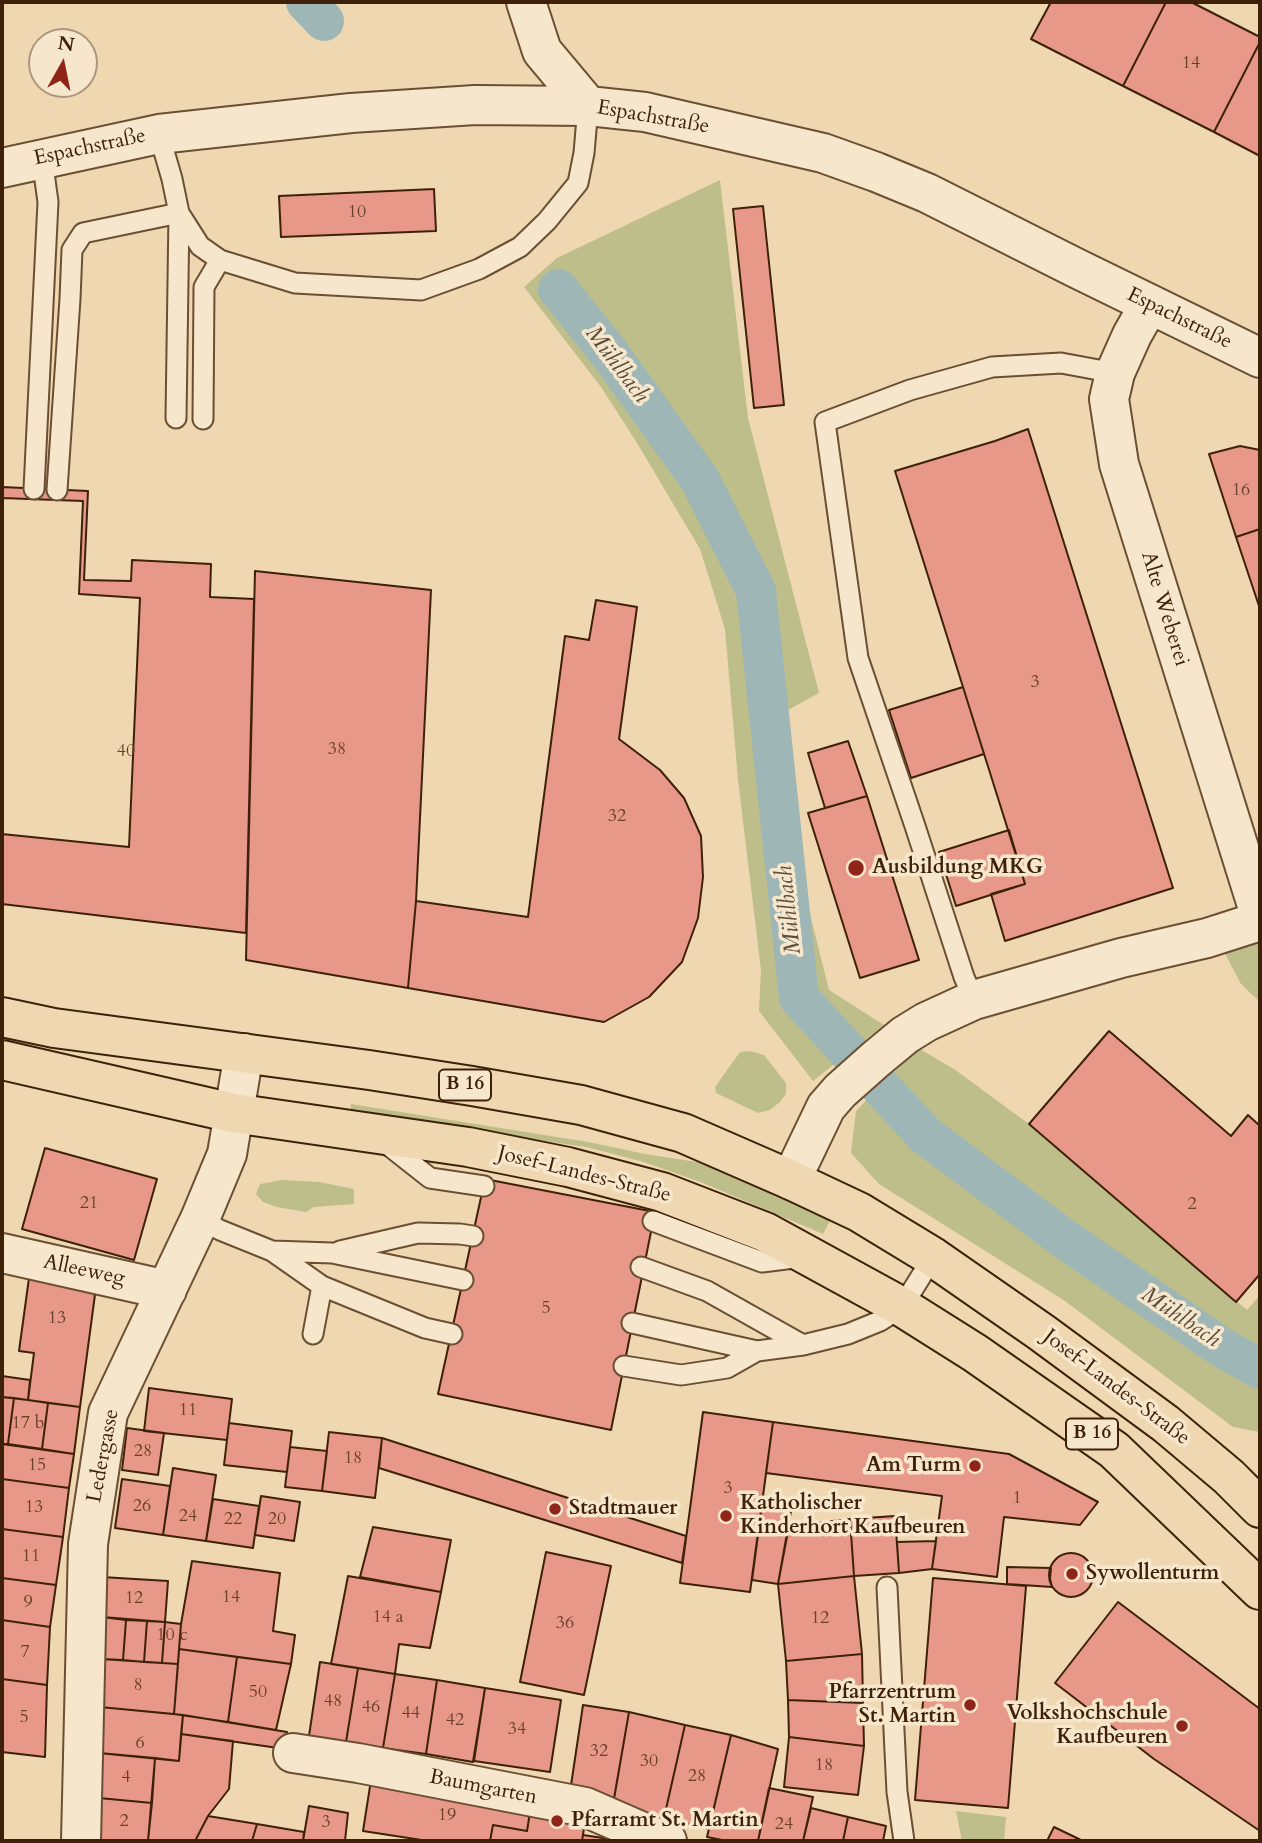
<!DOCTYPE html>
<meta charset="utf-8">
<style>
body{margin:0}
#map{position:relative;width:1262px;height:1843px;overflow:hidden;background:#efd8b1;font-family:Cardo,serif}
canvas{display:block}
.frame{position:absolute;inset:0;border:4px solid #3e2108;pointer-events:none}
.north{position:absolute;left:28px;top:28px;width:70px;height:70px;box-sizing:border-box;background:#f5e6cc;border:2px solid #ac977e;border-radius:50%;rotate:9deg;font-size:19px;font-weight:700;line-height:28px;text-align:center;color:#3e2108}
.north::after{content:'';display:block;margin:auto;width:24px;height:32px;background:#8f2418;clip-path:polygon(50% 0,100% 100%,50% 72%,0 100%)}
</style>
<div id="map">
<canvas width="1262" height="1843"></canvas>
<div class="frame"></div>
<div class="north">N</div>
</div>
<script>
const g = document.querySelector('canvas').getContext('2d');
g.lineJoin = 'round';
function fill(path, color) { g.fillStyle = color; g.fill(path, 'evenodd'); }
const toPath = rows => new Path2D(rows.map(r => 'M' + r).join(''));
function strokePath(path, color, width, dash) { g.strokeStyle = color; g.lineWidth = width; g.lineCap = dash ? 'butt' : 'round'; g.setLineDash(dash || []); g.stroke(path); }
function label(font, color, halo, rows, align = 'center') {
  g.font = font + ' Cardo,serif'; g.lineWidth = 7; g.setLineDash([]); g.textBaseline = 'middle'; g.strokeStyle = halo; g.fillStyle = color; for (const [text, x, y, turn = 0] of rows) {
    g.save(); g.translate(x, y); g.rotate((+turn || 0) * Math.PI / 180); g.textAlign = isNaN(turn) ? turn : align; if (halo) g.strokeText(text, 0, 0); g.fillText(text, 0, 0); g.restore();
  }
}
fill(toPath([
 [720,180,748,418,819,693,777,716,787,822,829,990,884,1025,813,1081,759,1011,761,970,738,780,725,629,700,549,637,443,601,387,524,287,557,258],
 [1260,939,1260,1002,1241,984,1222,948],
 [918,1048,954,1069,1029,1124,1247,1310,1260,1295,1260,1432,1233,1427,1065,1301,879,1184,851,1153,856,1111],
 [750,1051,764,1055,786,1083,786,1094,780,1102,770,1110,758,1113,716,1093,715,1087,740,1052],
 [351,1104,588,1142,645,1154,710,1164,832,1217,823,1234,703,1183,644,1162,586,1147,350,1113],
 [282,1180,319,1182,354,1189,354,1204,314,1207,306,1212,277,1207,263,1202,256,1194,260,1184],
 [956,1811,1006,1817,1004,1841,962,1841]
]), '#bdbe89');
strokePath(toPath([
 [306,2,324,21],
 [558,289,610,354,700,480,756,591,799,998,925,1135,1066,1240,1221,1347,1260,1369]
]), '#9eb7b6', 40);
const building = toPath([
 [1051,2,1166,2,1123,86,1031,39,1051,2],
 [1166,2,1191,2,1260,37,1260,42,1214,132,1123,86,1166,2],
 [1260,42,1260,156,1214,132,1260,42],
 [434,189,436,231,281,237,279,196,434,189],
 [763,206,784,405,754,408,733,209,763,206],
 [1028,429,1173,888,1005,941,991,894,1025,884,895,471,995,441,1028,429],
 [1240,446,1260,450,1260,529,1236,537,1209,454,1240,446],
 [2,487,88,491,84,580,131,581,132,560,211,564,210,597,254,599,246,933,2,904,2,487],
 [2,498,83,501,79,594,140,598,129,847,2,834,2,498],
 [1260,529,1260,609,1236,537,1260,529],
 [255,571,431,590,416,901,408,988,246,960,255,571],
 [596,600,637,607,619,739,660,770,684,798,701,836,703,877,698,918,682,962,649,997,604,1022,408,988,416,901,528,917,565,636,589,640,596,600],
 [963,687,984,754,911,778,889,710,963,687],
 [848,741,867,796,825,808,808,753,848,741],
 [867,796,919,960,860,978,808,813,867,796],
 [1009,830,1025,884,956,906,939,852,1009,830],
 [1109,1031,1231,1136,1248,1115,1260,1126,1260,1274,1236,1302,1029,1124,1109,1031],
 [45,1148,157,1179,134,1260,22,1229,45,1148],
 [485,1179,655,1212,611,1430,438,1394,485,1179],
 [29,1278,96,1287,80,1407,28,1400,34,1353,19,1351,29,1278],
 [2,1376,30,1380,28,1400,2,1397,2,1376],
 [149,1388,232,1399,227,1440,144,1431,149,1388],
 [2,1397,14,1398,8,1444,2,1444,2,1397],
 [14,1398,48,1403,42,1449,8,1444,14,1398],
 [48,1403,80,1407,74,1454,42,1449,48,1403],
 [703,1412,773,1422,750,1592,680,1583,703,1412],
 [773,1422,1009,1454,1098,1502,1080,1525,1004,1517,997,1577,932,1569,942,1496,766,1473,773,1422],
 [229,1423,292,1431,287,1472,224,1465,229,1423],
 [127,1428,164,1433,158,1475,122,1470,127,1428],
 [329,1432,382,1438,375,1498,322,1491,329,1432],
 [382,1438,686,1536,682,1563,379,1468,382,1438],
 [2,1444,74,1454,69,1488,2,1479,2,1444],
 [290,1447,327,1451,322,1491,285,1487,290,1447],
 [173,1468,216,1475,206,1541,163,1535,173,1468],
 [2,1479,69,1488,63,1537,2,1529,2,1479],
 [122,1479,170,1486,163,1535,115,1528,122,1479],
 [261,1496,300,1502,294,1541,255,1535,261,1496],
 [213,1499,259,1506,253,1548,206,1541,213,1499],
 [762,1505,791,1511,778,1584,752,1580,762,1505],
 [895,1516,899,1573,854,1576,850,1519,895,1516],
 [850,1519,854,1576,778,1584,789,1526,850,1519],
 [373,1527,451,1540,441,1592,360,1577,373,1527],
 [2,1529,63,1537,56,1585,2,1578,2,1529],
 [936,1541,932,1569,899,1573,897,1542,936,1541],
 [546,1552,611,1566,584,1695,520,1682,546,1552],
 '1049 1575a22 22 0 1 1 44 0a22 22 0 1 1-44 0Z',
 [192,1561,280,1573,273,1631,295,1635,291,1664,179,1649,181,1624,192,1561],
 [1007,1567,1051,1568,1050,1579,1052,1587,1007,1584,1007,1567],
 [348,1576,441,1592,430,1648,399,1644,395,1674,331,1664,348,1576],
 [854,1576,862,1654,786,1661,778,1584,854,1576],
 [102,1577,168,1581,165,1622,102,1617,102,1577],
 [2,1578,56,1585,50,1627,2,1620,2,1578],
 [933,1578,1026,1586,1008,1808,915,1800,933,1578],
 [1118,1602,1260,1709,1260,1831,1154,1759,1055,1683,1118,1602],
 [102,1617,126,1620,123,1660,101,1659,102,1617],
 [2,1620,50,1627,47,1685,2,1679,2,1620],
 [126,1620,147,1621,144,1662,123,1660,126,1620],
 [147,1621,165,1622,162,1663,144,1662,147,1621],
 [165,1622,181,1624,178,1664,162,1663,165,1622],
 [179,1649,237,1657,228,1722,174,1714,179,1649],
 [862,1654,863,1703,788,1700,786,1661,862,1654],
 [237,1657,291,1664,276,1730,228,1722,237,1657],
 [101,1659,178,1664,174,1714,100,1707,101,1659],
 [320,1662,358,1668,346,1742,309,1736,320,1662],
 [358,1668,395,1674,383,1748,346,1742,358,1668],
 [395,1674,437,1680,426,1754,383,1748,395,1674],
 [2,1679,47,1685,45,1757,2,1752,2,1679],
 [437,1680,485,1688,473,1762,426,1754,437,1680],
 [485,1688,561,1700,550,1772,474,1761,485,1688],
 [788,1700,863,1703,864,1746,789,1737,788,1700],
 [583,1705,629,1712,614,1799,570,1792,583,1705],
 [100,1707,183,1715,179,1761,99,1753,100,1707],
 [629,1712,685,1725,664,1818,612,1810,629,1712],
 [183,1715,287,1732,285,1749,181,1734,183,1715],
 [685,1725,731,1735,709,1829,664,1818,685,1725],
 [181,1734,233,1741,229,1789,208,1816,195,1841,148,1841,155,1758,179,1761,181,1734],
 [731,1735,778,1749,758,1841,727,1841,707,1837,731,1735],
 [789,1737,864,1746,858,1795,784,1787,789,1737],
 [99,1753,155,1758,152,1803,99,1798,99,1753],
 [371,1780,531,1806,527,1831,493,1825,490,1841,428,1841,363,1831,371,1780],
 [769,1788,813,1797,803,1841,758,1841,769,1788],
 [99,1798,152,1803,148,1841,98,1841,99,1798],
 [309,1806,348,1813,345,1841,303,1841,309,1806],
 [531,1806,586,1816,582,1841,490,1841,493,1825,527,1831,531,1806],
 [811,1808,848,1817,843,1841,803,1841,811,1808],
 [208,1816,257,1824,252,1841,195,1841,208,1816],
 [848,1817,886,1826,883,1841,843,1841,848,1817],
 [257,1824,304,1832,303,1841,252,1841,257,1824],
 [1054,1827,1083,1841,1047,1841,1054,1827],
 [583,1835,610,1839,610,1841,582,1841,583,1835]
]);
fill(building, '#e79889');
strokePath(building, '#3e2108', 2);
const lane = toPath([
 [159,134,172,179,179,213,200,246,220,260,295,283,421,290,479,269,520,247,547,221,578,183,584,153,588,106],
 [203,419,204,287,220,260],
 [34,489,48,202,42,158],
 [57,490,70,299,72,250,83,233,179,213,176,418],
 [974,1000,964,977,915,826,858,658,825,422,910,390,992,367,1061,363,1115,373],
 [383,1141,430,1178,484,1186],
 [200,1219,220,1230,272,1251,322,1286,425,1328,452,1334],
 [653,1221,762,1262,802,1257],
 [272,1251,332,1253,463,1280],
 [340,1251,418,1233,460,1234,473,1236],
 [641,1267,707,1291,803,1345],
 [632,1323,757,1351],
 [313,1334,322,1286],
 [624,1366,681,1375,727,1368,757,1351,803,1345,848,1334,880,1321,902,1307,933,1257],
 [887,1587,897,1792,904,1841]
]);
const street = toPath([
 [526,2,542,51,588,106],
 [2,168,159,134,351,113,475,105,588,106,645,112,823,153,876,172,927,193,1076,268,1260,358],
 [1149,305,1132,335,1115,373,1109,399,1119,464,1260,915],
 [791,1180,826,1107,840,1091,876,1059,905,1035,926,1022,974,1000,1121,958,1207,938,1260,921],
 [2,1253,167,1290],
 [293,1753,358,1763,585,1807,656,1838,667,1841],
 [81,1841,88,1544,108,1413,200,1219,227,1154,244,1053]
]);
const primary = toPath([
 [2,1017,54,1028,369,1070,472,1086,581,1105,683,1133,791,1180,859,1212,933,1257,1041,1332,1166,1424,1229,1477,1260,1508],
 [2,1060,233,1113,468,1147,568,1167,662,1192,765,1232,902,1307,975,1353,1114,1450,1260,1590]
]);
strokePath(lane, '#6a4f32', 23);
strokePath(street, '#6a4f32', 42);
strokePath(primary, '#3e2108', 42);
strokePath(lane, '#f5e6cc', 19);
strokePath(street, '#f5e6cc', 38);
strokePath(primary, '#efd8b1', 38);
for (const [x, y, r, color] of [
 [856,868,9,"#8f2418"],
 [975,1466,7,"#8f2418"],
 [555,1509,7,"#8f2418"],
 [726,1516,7,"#8f2418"],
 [1072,1574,7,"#8f2418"],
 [970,1705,7,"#8f2418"],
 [1182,1726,7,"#8f2418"],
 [557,1821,7,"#8f2418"]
]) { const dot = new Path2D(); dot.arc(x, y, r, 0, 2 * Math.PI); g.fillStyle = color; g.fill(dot); strokePath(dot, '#f5e6cc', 2.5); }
label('18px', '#683f28', null, [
 ["14",1191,64],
 ["10",357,213],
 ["16",1241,491],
 ["3",1035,683],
 ["38",337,750],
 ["40",126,752],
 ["32",617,817],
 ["21",89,1204],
 ["2",1192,1205],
 ["5",546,1309],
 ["13",57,1319],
 ["11",188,1411],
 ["17 b",28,1424],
 ["28",143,1452],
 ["18",353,1459],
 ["15",37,1466],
 ["3",728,1489],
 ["1",1017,1499],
 ["26",142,1507],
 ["13",34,1508],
 ["24",188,1517],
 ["22",233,1520],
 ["20",277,1520],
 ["11",31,1557],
 ["14",231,1598],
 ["12",134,1599],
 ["9",28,1603],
 ["14 a",388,1618],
 ["12",820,1619],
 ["36",565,1624],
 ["10 c",172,1636],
 ["7",25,1653],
 ["8",138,1686],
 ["50",258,1693],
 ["48",333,1702],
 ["46",371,1708],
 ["44",411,1714],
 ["5",24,1718],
 ["42",455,1721],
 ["34",517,1730],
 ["6",140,1744],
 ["32",599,1752],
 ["30",649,1762],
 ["18",824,1766],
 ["28",697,1777],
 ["4",126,1778],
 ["19",447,1816],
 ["2",124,1822],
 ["3",326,1823],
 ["24",784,1825]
]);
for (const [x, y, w] of [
 [465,1085,52],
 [1092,1434,52]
]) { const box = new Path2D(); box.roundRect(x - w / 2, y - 15.5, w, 31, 5); g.fillStyle = '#f5e6cc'; g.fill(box); strokePath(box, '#3e2108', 2); }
label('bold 19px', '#3e2108', null, [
 ["B 16",465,1085],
 ["B 16",1092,1434]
]);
label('21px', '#3e2108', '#f5e6cc', [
 ["Espachstraße",653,118,10],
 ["Espachstraße",90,148,-12],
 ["Espachstraße",1179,319,26],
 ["Alte Weberei",1164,609,73],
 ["Josef-Landes-Straße",584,1175,14],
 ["Alleeweg",84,1271,12],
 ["Josef-Landes-Straße",1116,1388,37],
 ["Ledergasse",104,1456,-79],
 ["Baumgarten",483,1788,11]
]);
label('bold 21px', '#3e2108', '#f5e6cc', [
 ["Ausbildung MKG",872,868],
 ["Am Turm",961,1466,"right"],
 ["Katholischer",740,1504],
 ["Kinderhort Kaufbeuren",740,1528],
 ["Stadtmauer",569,1509],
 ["Sywollenturm",1086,1574],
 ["Pfarrzentrum",956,1693,"right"],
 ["St. Martin",956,1717,"right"],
 ["Volkshochschule",1168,1714,"right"],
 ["Kaufbeuren",1168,1738,"right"],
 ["Pfarramt St. Martin",571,1821]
], 'left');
label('italic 23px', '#5b4e3c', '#f5e6cc', [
 ["Mühlbach",616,365,53],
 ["Mühlbach",790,910,-96],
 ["Mühlbach",1180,1318,34]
]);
</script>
